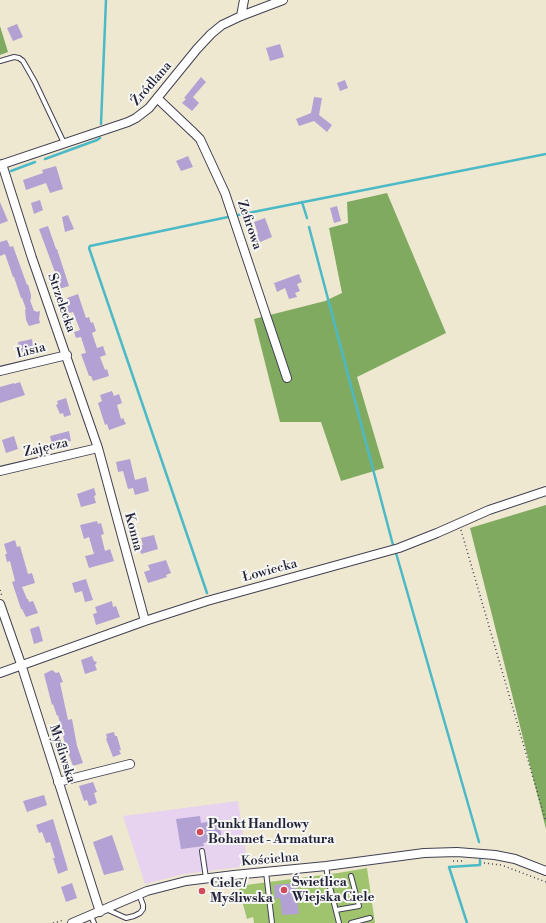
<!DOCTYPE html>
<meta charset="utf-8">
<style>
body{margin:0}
canvas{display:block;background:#efe8d1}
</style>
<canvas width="546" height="923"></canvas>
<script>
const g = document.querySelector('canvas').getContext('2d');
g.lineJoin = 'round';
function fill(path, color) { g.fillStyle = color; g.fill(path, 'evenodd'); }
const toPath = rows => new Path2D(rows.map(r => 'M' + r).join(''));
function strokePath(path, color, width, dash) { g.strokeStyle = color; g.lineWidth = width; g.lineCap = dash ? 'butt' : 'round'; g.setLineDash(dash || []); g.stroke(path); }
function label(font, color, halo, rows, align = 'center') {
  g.font = font + ' "Libre Bodoni",serif'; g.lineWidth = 4; g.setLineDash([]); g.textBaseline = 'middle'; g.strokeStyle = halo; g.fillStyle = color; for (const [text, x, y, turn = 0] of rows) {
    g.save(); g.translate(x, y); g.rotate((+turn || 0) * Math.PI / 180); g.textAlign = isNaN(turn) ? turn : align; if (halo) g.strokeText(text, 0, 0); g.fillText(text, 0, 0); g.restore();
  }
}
fill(toPath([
 [238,801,248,866,184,874,145,884,123,816]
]), '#e7d2ef');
fill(toPath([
 [367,868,375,923,254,923,253,917,247,919,238,886,338,873]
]), '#a0c46d');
fill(toPath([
 [0,26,8,52,0,55],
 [387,193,446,333,357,377,384,468,341,481,321,422,280,422,254,319,325,301,342,293,329,228,348,223,347,202],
 [546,505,546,829,470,528]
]), '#80aa60');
strokePath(toPath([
 [101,124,106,0],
 [45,159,97,140,100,138],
 [11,171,35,162],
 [302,202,307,218],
 [238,215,546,154],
 [309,227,393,545],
 [396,553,479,842],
 [207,593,89,248,90,246,228,217],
 [467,923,449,867,480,865,480,860]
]), '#4cb9c7', 2.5);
fill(toPath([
 [17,24,23,37,13,41,7,28],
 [280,44,284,57,270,61,266,48],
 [201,77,206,82,193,97,199,103,192,111,182,103,186,99,184,98],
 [345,80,348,88,340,91,337,83],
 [314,97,322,98,319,115,332,125,327,132,314,121,299,126,296,119,311,113],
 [188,156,193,167,181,171,176,161],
 [56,166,63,189,50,193,46,183,26,190,23,180,43,173,42,170],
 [40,200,43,210,34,214,31,203],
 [0,202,8,221,0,224],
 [337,206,341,221,334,223,330,208],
 [68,215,74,229,65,232,62,217],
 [265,218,272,237,258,243,255,235,258,234,254,222],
 [48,226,56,249,57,249,69,286,59,289,54,275,56,275,39,229],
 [7,240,10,247,13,246,27,285,28,284,31,295,31,299,30,300,34,311,36,311,36,312,40,311,39,319,40,323,29,326,26,320,25,310,26,309,22,298,21,298,14,277,13,277,5,254,0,256,0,242],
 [299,274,302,282,297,284,300,291,295,293,297,297,289,299,285,288,277,292,274,283],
 [78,294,86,318,89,317,91,323,93,322,96,331,92,333,97,348,103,346,106,355,100,357,105,370,107,369,109,376,93,381,91,376,89,376,81,354,86,353,81,337,76,338,74,332,80,330,73,312,69,313,67,306,69,305,67,298],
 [32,339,33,346,40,349,20,353,18,342],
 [20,382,25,395,0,403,0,387,14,383,14,384],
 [112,391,114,396,119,394,122,403,117,405,121,419,123,418,126,424,109,430,107,424,105,425,98,403,102,401,100,395],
 [66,398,71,415,64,417,63,413,60,414,56,405,58,404,57,401],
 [69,431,71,441,52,444,50,436],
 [14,436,18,449,6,453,2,440],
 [130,459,135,480,146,477,149,491,135,495,133,488,128,489,123,471,118,472,116,462],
 [94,488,96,495,94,496,96,503,81,507,77,494],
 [97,521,98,524,101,523,104,534,101,535,105,551,110,549,114,561,89,568,85,556,94,554,89,537,84,539,80,525],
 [154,535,158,549,141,554,139,546,143,545,141,538],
 [15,540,17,547,20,546,28,574,32,573,35,583,22,587,27,599,28,599,29,602,33,601,38,613,26,617,22,609,21,609,12,582,15,581,10,561,7,562,5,554,7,554,4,544],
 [166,560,171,573,166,575,167,577,148,583,144,572,150,570,148,565],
 [86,579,93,600,85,602,82,591,75,593,72,583],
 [112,601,113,607,116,606,120,617,96,625,93,614,97,613,95,607],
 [39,626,43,641,34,644,30,629],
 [92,656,94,661,97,662,95,665,97,670,85,674,81,660],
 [52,670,56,673,59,672,63,682,60,683,68,720,72,719,77,746,83,763,73,766,65,744,58,715,57,716,53,704,52,705,44,674],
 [114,732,115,736,117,736,121,750,119,750,121,754,113,757,106,739,107,738,106,734],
 [93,782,97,792,94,793,97,803,89,806,87,800,84,801,79,786],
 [44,795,47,805,27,812,23,801],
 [200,816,201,823,219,820,222,840,203,843,204,846,181,849,176,819],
 [53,819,68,870,58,874,53,858,55,858,50,842,46,843,42,832,39,833,36,825],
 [112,835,124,870,104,875,93,842],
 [72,883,77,898,66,902,61,887],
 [295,883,299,914,282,915,280,898,275,899,274,885]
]), '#b2a1d3');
const service = toPath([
 [0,61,14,57,19,58,23,61,35,82,64,143],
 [202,851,206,878],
 [326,866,328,879,339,923],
 [266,872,272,923],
 [106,909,126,918,134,916,140,913,143,909,143,905,139,894],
 [336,910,359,906,351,876],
 [91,916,94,923],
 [351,923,370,918]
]);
const minor = toPath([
 [241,16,244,0],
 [157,98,194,133,200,139,225,193,287,378],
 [2,164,32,258,98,448,145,621],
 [0,165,128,122,136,118,149,108,197,49,211,34,222,25,241,16,283,0],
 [0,371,67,355],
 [0,471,98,448],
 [0,604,21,664,100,912],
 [0,673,145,621,207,601,399,548,437,533,489,510,546,491],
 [58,782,130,764],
 [72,923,147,891,186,881,234,875,326,866,424,853,457,852,495,855,515,859,546,871]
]);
strokePath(service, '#414052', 6);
strokePath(minor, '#414052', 10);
strokePath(toPath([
 [461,530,546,822],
 [0,590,2,596],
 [453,861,463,861],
 [484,863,501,865],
 [504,866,546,882],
 [231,884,244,883],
 [53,923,64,920]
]), '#414052', 1.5, [1, 3]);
strokePath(service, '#fff', 4);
strokePath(minor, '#fff', 8);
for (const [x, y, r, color] of [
 [200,832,4,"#d1495b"],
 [284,890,4,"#d1495b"],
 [202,891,4,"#d1495b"]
]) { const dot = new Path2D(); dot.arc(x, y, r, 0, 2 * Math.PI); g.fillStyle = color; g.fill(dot); strokePath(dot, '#f6f6f2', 1.5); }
label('13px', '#22223b', '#f6f6f2', [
 ["Źródlana",152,84,-49],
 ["Zefirowa",249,225,71],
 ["Strzelecka",61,303,71],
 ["Lisia",31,351,-14],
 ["Zajęcza",46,448,-13],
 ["Konna",133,532,75],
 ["Łowiecka",270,571,-15],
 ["Myśliwska",62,754,72],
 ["Kościelna",270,860,-5]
]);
label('bold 13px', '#22223b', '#f6f6f2', [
 ["Punkt Handlowy",208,825],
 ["Bohamet - Armatura",208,840],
 ["Świetlica",292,883],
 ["Wiejska Ciele",292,898],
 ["Ciele /",210,884],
 ["Myśliwska",210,899]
], 'left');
</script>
